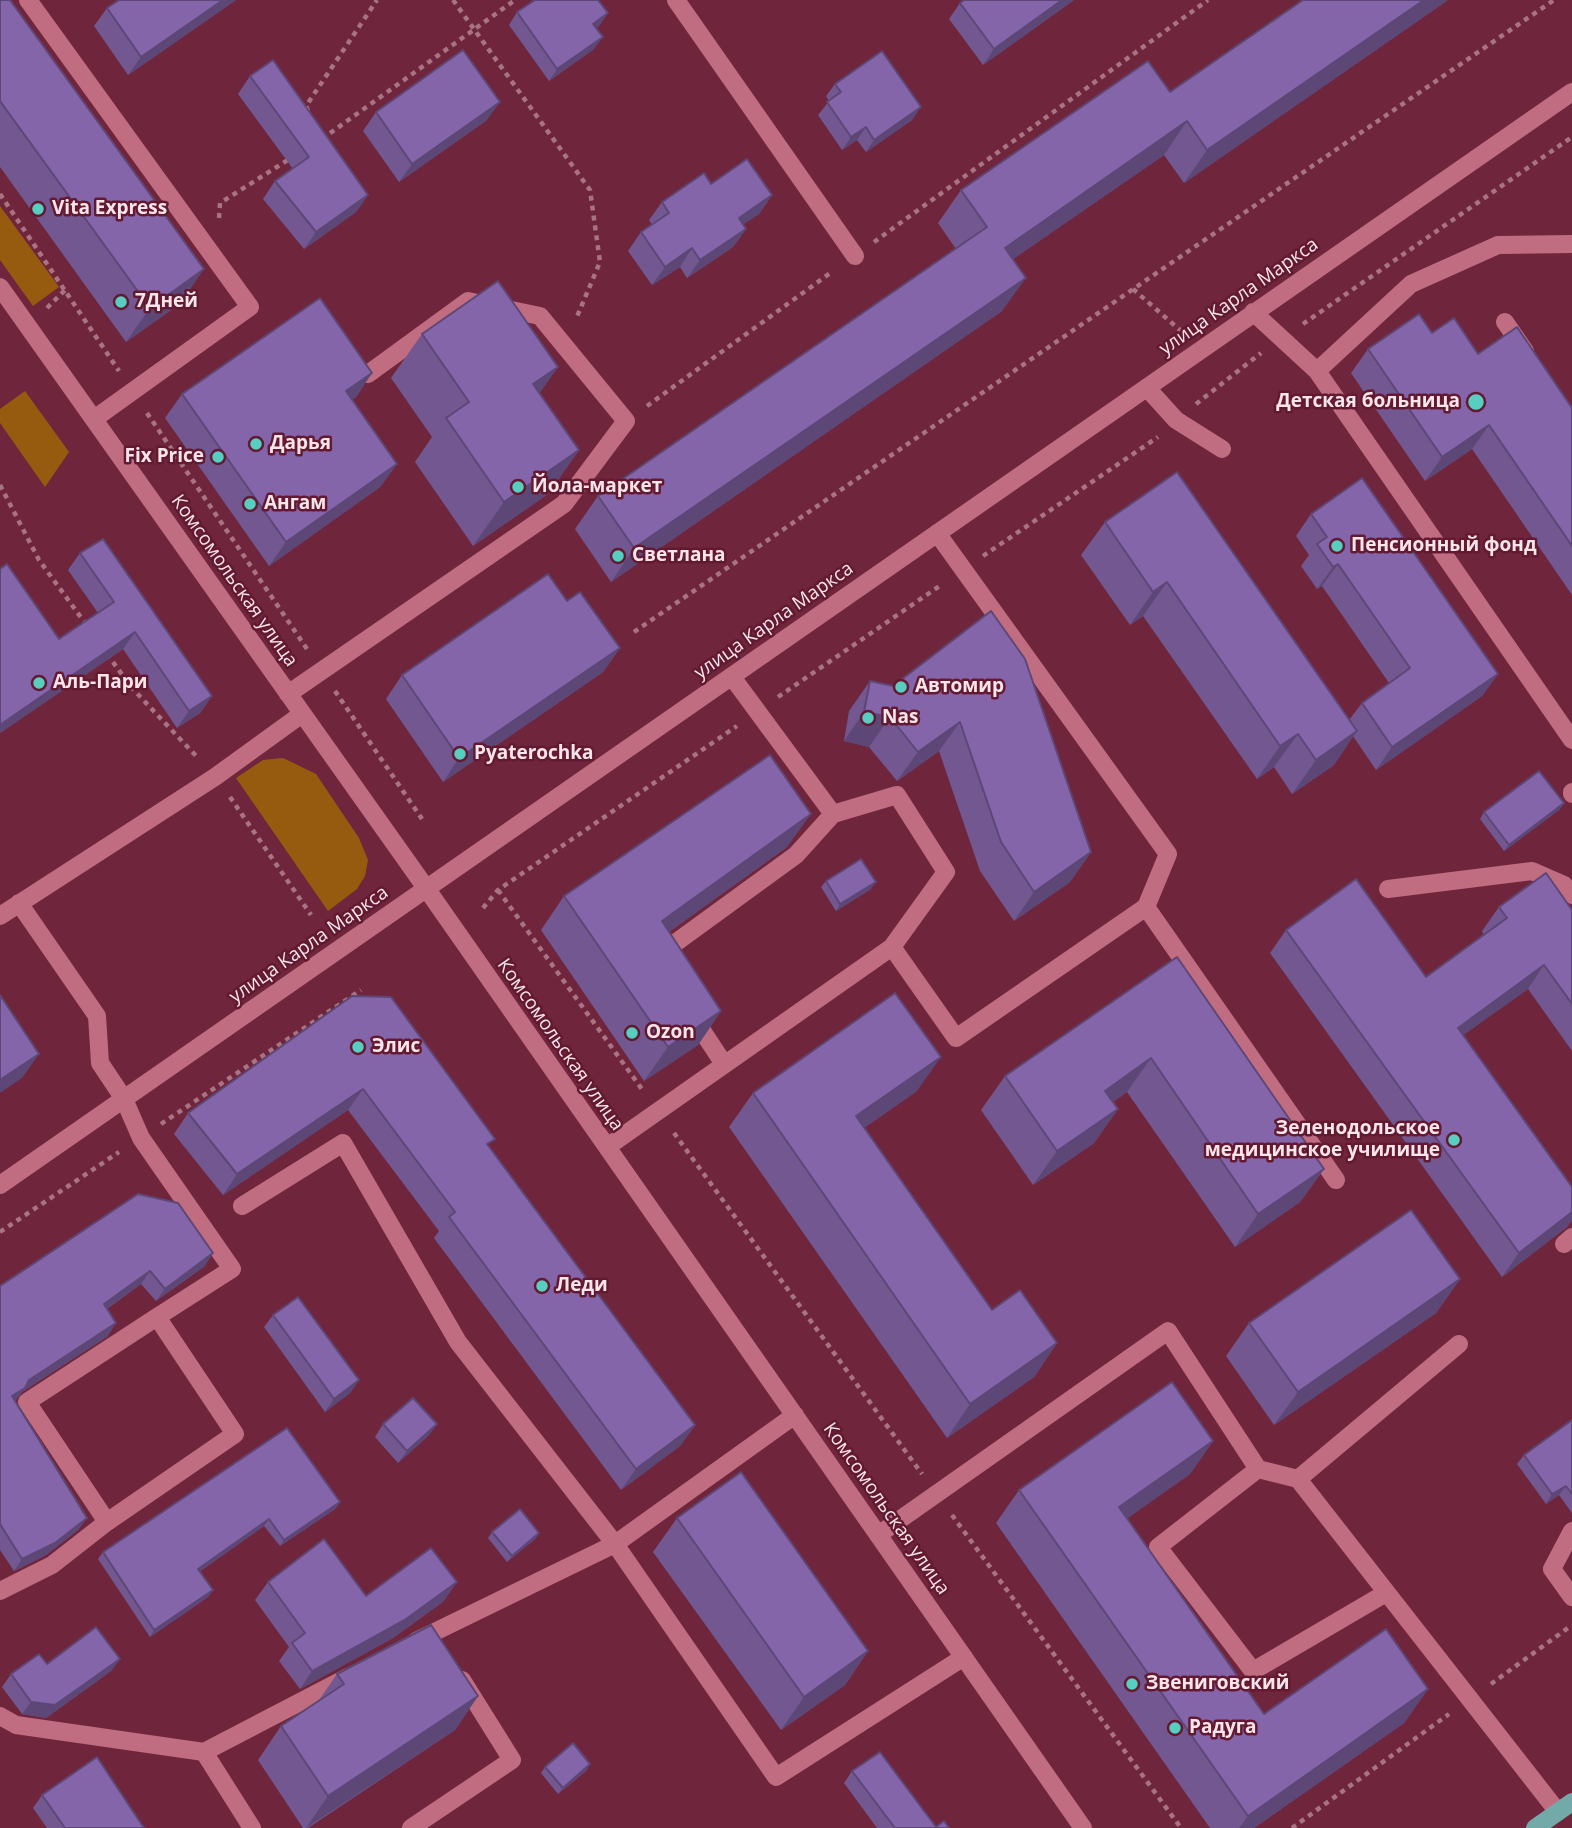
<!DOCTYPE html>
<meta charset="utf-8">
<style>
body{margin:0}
canvas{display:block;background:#6f253b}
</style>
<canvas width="1572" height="1828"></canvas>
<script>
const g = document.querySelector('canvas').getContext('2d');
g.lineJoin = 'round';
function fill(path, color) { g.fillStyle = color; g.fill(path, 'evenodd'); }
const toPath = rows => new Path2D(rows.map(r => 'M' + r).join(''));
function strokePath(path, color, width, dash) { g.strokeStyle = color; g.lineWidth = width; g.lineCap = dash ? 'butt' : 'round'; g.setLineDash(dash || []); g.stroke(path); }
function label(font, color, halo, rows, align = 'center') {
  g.font = font + ' "Open Sans",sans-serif'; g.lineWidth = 5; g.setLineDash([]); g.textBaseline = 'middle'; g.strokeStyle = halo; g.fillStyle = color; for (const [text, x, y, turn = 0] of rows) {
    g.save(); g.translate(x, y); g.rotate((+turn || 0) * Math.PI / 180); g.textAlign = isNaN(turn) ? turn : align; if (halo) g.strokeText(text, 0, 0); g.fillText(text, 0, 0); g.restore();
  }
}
fill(toPath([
 [0,206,59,287,33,306,0,260],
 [25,391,69,452,45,487,0,423,0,409],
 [283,758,316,774,359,838,368,860,365,876,357,889,328,911,236,778,263,760]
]), '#975b0f');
strokePath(toPath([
 [453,0,590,190,600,262,576,319],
 [308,111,306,106,377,0],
 [322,139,515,0],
 [0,194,119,371],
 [219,218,220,203,291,158],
 [874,242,1208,0],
 [1133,289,1181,331],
 [47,308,65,290],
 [1303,324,1572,137],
 [1196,404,1261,353],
 [647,406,833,271],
 [147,413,307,649],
 [0,485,39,560,88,627],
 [983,556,1158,437],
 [634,632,1554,0],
 [107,654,132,688,198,758],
 [335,691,422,819],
 [778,697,941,585],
 [230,797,311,915],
 [498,890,644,1092],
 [483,908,498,890,737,726],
 [161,1124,361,990],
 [674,1133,922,1474],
 [0,1232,119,1152],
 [952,1515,1181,1828],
 [1491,1684,1572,1625],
 [1292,1828,1449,1714]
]), '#a87483', 4.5, [5, 5]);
strokePath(toPath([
 [28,0,250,307,94,419],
 [676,0,855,256],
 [0,287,426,888,1083,1828],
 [1253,312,1317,371,1572,740],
 [1505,322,1525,351],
 [1317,371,1411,284,1498,245,1572,244],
 [1147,388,1176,420,1222,449],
 [732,677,833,814,897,795,946,872,892,947],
 [288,694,564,504,626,421,540,316,468,301,368,374],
 [1572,792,1572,794],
 [1388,889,1532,871,1564,885,1572,895],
 [1146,907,1336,1180],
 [0,916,215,777,302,714],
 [656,957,796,855,833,814],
 [691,1014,724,1064],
 [607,1147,892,947,956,1038,1146,907,1168,854,937,533],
 [0,1185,1572,92],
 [242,1206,343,1143,458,1342,615,1544,416,1641],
 [1564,1244,1572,1237],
 [795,1415,615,1544,776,1777,964,1657],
 [1258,1469,1158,1547,1253,1671,1386,1593],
 [1298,1479,1459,1344],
 [107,1522,27,1402,157,1317],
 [1572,1531,1552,1569,1572,1597],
 [878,1535,1168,1331,1258,1469,1298,1479,1558,1812],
 [0,1591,52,1565,107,1522,235,1434,157,1317,232,1269,141,1138,124,1099,100,1063,97,1016,19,903],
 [0,1716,16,1725,204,1752],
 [252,1828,204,1752,348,1677],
 [411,1828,512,1760,462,1680]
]), '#c06d81', 18);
strokePath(toPath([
 [1535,1828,1572,1802]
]), '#71aaa9', 18);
fill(toPath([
 [0,0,181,303,126,342,0,167],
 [119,0,236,0,128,75,94,26,107,8],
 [1074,0,983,65,949,19,960,3],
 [1448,0,1184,183,1164,155,1013,259,1002,311,611,582,575,529,598,496,956,249,938,223,961,190,1170,92],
 [517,12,608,13,599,26,596,28,594,49,549,81,509,25],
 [250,76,368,195,356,212,304,249,263,199,275,181,293,169,238,94],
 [835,84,912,120,866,152,857,140,842,150,818,115,829,101,826,96],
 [376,112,487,120,399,182,363,131],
 [711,184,772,195,759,214,743,224,746,229,733,247,687,278,680,267,652,285,628,251,641,232,652,225,649,220,662,202],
 [1432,333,1478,354,1572,408,1572,595,1472,449,1425,481,1351,373,1368,349],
 [422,334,558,367,539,393,579,450,548,494,473,546,415,462,432,437,391,378],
 [372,373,356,397,352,399,397,464,380,487,269,566,165,418,182,394],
 [1311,514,1498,674,1482,696,1376,770,1353,736,1334,765,1292,794,1274,767,1257,779,1143,616,1130,625,1081,555,1105,522,1349,720,1362,703,1389,683,1322,586,1317,589,1301,566,1309,555,1296,536],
 [80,553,212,696,200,713,177,728,123,649,0,733,0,569,59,639,98,613,68,570],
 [567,601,620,648,603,672,443,782,386,699,402,675],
 [991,611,1091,852,1070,882,1014,921,980,871,939,751,897,781,869,747,844,741,849,711,870,681,893,686],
 [1564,803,1559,810,1504,851,1480,819,1484,812],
 [787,847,669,932,721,1011,698,1045,644,1081,541,930,564,896],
 [826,881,871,889,836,911,821,887],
 [1499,907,1572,910,1572,1051,1528,989,1463,1035,1572,1187,1572,1220,1567,1227,1502,1277,1270,953,1286,930,1426,977,1484,935,1482,931],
 [1177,957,1324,1169,1300,1202,1235,1247,1127,1092,1113,1102,1118,1109,1094,1143,1033,1185,981,1110,1005,1076],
 [352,996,489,1147,695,1425,680,1446,621,1490,434,1238,439,1231,348,1110,223,1195,174,1134,188,1113],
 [917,1091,864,1128,992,1310,1057,1343,1034,1377,947,1438,729,1127,753,1093],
 [205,1266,156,1301,141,1284,107,1309,108,1336,22,1392,15,1401,87,1518,78,1530,46,1555,14,1571,0,1550,0,1286],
 [1460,1279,1436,1313,1274,1425,1226,1356,1249,1323],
 [273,1315,359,1380,350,1393,325,1412,264,1327],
 [1572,1420,1572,1513,1559,1495,1546,1504,1517,1464,1524,1455],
 [383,1424,437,1424,428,1436,398,1463,375,1437],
 [1213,1441,1190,1474,1127,1518,1264,1714,1428,1689,1404,1723,1254,1828,1210,1828,996,1523,1019,1490],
 [340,1502,335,1509,280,1546,264,1526,199,1572,213,1590,208,1597,150,1637,98,1559,103,1552],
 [677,1518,868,1651,845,1685,781,1730,653,1552],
 [492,1532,539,1533,535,1539,507,1562,488,1538],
 [268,1582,366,1596,444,1601,393,1638,300,1689,279,1661,289,1647,255,1600],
 [120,1659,111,1671,46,1718,22,1714,2,1687,11,1674,47,1664],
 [337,1674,478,1696,455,1730,308,1828,303,1828,258,1760,281,1726,317,1703],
 [590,1764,586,1771,558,1794,541,1773,545,1767],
 [852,1771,936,1827,949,1828,877,1828,844,1783],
 [42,1795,144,1828,47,1828,33,1808]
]), '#725791');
fill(toPath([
 [223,0,236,0,128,75,141,57],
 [1062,0,1074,0,983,65,994,49],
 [1424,0,1448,0,1184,183,1207,150],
 [608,13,599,26,585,36,593,24],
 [603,37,594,49,549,81,557,69],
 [500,102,487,120,399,182,412,164],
 [921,107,912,120,866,152,874,140],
 [1187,121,1164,155,981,281,1005,248],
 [866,127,857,140,842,150,851,137],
 [368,195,356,212,304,249,316,232],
 [772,195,759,214,726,236,739,218],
 [746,229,733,247,687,278,700,260],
 [692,248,680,267,652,285,665,267],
 [204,269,181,303,126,342,150,308],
 [1026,278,1002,311,611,582,634,548],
 [558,367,527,411,533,384],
 [372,373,356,397,329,415,346,391],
 [1489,425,1472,449,1425,481,1442,457],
 [579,450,548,494,473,546,504,502],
 [397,464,380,487,269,566,286,542],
 [1338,564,1322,586,1317,589,1333,567],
 [1167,582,1143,616,1130,625,1153,592],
 [135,632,123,649,0,733,0,725],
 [620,648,603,672,443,782,459,758],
 [1498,674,1482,696,1376,770,1392,747],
 [212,696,200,713,177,728,189,711],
 [864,712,890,717,869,747,844,741],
 [960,722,939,751,897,781,918,752],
 [1357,731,1334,765,1292,794,1316,760],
 [1298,734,1274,767,1257,779,1280,746],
 [1564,803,1559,810,1504,851,1509,845],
 [811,814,787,847,638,954,662,921],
 [1091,852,1070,882,1014,921,1034,892],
 [876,882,871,889,836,911,840,904],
 [1544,965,1528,989,1441,1051,1458,1028],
 [721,1011,698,1045,644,1081,668,1047],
 [39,1054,22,1078,0,1093,0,1080],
 [941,1057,917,1091,832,1150,856,1116],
 [1151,1058,1127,1092,1081,1124,1105,1091],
 [363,1089,348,1110,223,1195,237,1174],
 [1118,1109,1094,1143,1033,1185,1057,1151],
 [1324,1169,1300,1202,1235,1247,1258,1214],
 [1572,1212,1572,1220,1567,1227,1502,1277,1519,1253],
 [213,1253,205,1266,156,1301,165,1289],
 [150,1271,141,1284,95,1317,104,1304],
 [1460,1279,1436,1313,1274,1425,1298,1392],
 [116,1323,108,1336,22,1392,16,1400,3,1409,12,1396,29,1380],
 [1057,1343,1034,1377,947,1438,970,1404],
 [359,1380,350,1393,325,1412,334,1399],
 [437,1424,428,1436,398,1463,407,1451],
 [695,1425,680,1446,621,1490,636,1469],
 [1213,1441,1190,1474,1096,1541,1119,1507],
 [1566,1486,1559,1495,1546,1504,1552,1494],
 [340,1502,335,1509,280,1546,284,1540],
 [87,1518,78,1530,46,1555,14,1571,22,1559],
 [269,1519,264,1526,193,1576,198,1569],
 [539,1533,535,1539,507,1562,512,1556],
 [457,1582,444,1601,393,1638,300,1689,312,1671],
 [213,1590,208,1597,150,1637,154,1630],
 [868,1651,845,1685,781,1730,804,1697],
 [120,1659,111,1671,46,1718,22,1714,31,1702],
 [1428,1689,1404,1723,1254,1828,1239,1828,1248,1816],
 [478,1696,455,1730,306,1828,328,1796],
 [590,1764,586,1771,558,1794,563,1788]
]), '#5d4776');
const building = toPath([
 [0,0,10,0,204,269,150,308,0,101,0,0],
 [119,0,223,0,141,57,107,8,119,0],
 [535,0,598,0,608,13,593,24,603,37,557,69,517,12,535,0],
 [964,0,1062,0,994,49,960,3,964,0],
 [1303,0,1424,0,1207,150,1187,121,1005,248,1026,278,634,548,598,496,987,227,961,190,1148,61,1170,92,1303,0],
 [463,50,500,102,412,164,376,112,463,50],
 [882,51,921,107,874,140,866,127,851,137,827,102,841,92,835,84,882,51],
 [273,60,368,195,316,232,275,181,309,157,250,76,273,60],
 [747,159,772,195,739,218,746,229,700,260,692,248,665,267,641,232,669,213,662,202,704,173,711,184,747,159],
 [498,281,558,367,533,384,579,450,504,502,446,418,469,402,422,334,498,281],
 [320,298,372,373,346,391,397,464,286,542,182,394,320,298],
 [1419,314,1432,333,1454,318,1478,354,1517,327,1572,408,1572,546,1489,425,1442,457,1368,349,1419,314],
 [1177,472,1357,731,1316,760,1298,734,1280,746,1167,582,1153,592,1105,522,1177,472],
 [1362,478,1498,674,1392,747,1362,703,1410,668,1338,564,1333,567,1317,544,1327,537,1311,514,1362,478],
 [103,539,212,696,189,711,135,632,0,725,0,569,7,564,59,639,114,602,80,553,103,539],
 [548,574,567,601,580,592,620,648,459,758,402,675,548,574],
 [991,611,1025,659,1091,852,1034,892,1001,842,960,722,918,752,890,717,864,712,870,681,893,686,991,611],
 [770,755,811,814,662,921,721,1011,668,1047,564,896,770,755],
 [1539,771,1564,803,1509,845,1484,812,1539,771],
 [861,859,876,882,840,904,826,881,861,859],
 [1546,873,1572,910,1572,1004,1544,965,1458,1028,1572,1187,1572,1212,1519,1253,1286,930,1356,879,1426,977,1507,918,1499,907,1546,873],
 [1177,957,1324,1169,1258,1214,1151,1058,1105,1091,1118,1109,1057,1151,1005,1076,1177,957],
 [895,993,941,1057,856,1116,992,1310,1020,1290,1057,1343,970,1404,753,1093,895,993],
 [0,995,39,1054,0,1080,0,995],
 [352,996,391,997,495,1139,487,1144,695,1425,636,1469,449,1217,455,1212,363,1089,237,1174,188,1113,352,996],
 [138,1194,178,1203,213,1253,165,1289,150,1271,104,1304,116,1323,29,1380,25,1388,12,1396,87,1518,55,1543,22,1559,0,1524,0,1286,138,1194],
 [1411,1210,1460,1279,1298,1392,1249,1323,1411,1210],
 [298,1297,359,1380,334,1399,273,1315,298,1297],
 [1172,1382,1213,1441,1119,1507,1264,1714,1386,1629,1428,1689,1248,1816,1019,1490,1172,1382],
 [413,1398,437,1424,407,1451,383,1424,413,1398],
 [1572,1420,1572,1494,1566,1486,1552,1494,1524,1455,1572,1420],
 [287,1428,340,1502,284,1540,269,1519,198,1569,213,1590,154,1630,103,1552,287,1428],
 [741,1472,868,1651,804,1697,677,1518,741,1472],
 [520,1509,539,1533,512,1556,492,1532,520,1509],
 [324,1539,366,1596,431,1548,457,1582,406,1619,312,1671,292,1643,305,1633,268,1582,324,1539],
 [431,1625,478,1696,328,1796,281,1726,344,1684,337,1674,431,1625],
 [96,1627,120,1659,55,1705,31,1702,11,1674,39,1654,47,1664,96,1627],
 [573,1743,590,1764,563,1788,545,1767,573,1743],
 [880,1752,936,1827,944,1821,949,1828,895,1828,852,1771,880,1752],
 [97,1757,144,1828,65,1828,42,1795,97,1757]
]);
fill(building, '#8565a9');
strokePath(building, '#5d4776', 2);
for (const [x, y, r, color] of [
 [38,209,7,"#58cec0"],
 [121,302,7,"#58cec0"],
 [1476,402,9,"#58cec0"],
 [256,444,7,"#58cec0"],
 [218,457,7,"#58cec0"],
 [518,487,7,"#58cec0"],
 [250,504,7,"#58cec0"],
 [1337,546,7,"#58cec0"],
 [618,556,7,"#58cec0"],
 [39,683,7,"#58cec0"],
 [901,687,7,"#58cec0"],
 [868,718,7,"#58cec0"],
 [460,754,7,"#58cec0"],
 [632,1033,7,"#58cec0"],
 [358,1047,7,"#58cec0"],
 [1454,1140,7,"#58cec0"],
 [542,1286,7,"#58cec0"],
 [1132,1684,7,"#58cec0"],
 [1175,1728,7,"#58cec0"]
]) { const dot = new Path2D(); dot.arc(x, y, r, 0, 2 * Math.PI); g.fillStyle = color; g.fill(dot); strokePath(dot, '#621931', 2.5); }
label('bold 19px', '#fae6ea', '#621931', [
 ["Vita Express",52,209],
 ["7Дней",135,302],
 ["Детская больница",1460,402,"right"],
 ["Дарья",270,444],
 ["Fix Price",204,457,"right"],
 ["Йола-маркет",532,487],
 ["Ангам",264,504],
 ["Пенсионный фонд",1351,546],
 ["Светлана",632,556],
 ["Аль-Пари",53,683],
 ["Автомир",915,687],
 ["Nas",882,718],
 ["Pyaterochka",474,754],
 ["Ozon",646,1033],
 ["Элис",372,1047],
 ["Зеленодольское",1440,1129,"right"],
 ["медицинское училище",1440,1151,"right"],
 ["Леди",556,1286],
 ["Звениговский",1146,1684],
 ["Радуга",1189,1728]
], 'left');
label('19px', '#fae6ea', '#621931', [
 ["улица Карла Маркса",1239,297,-35],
 ["Комсомольская улица",234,581,55],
 ["улица Карла Маркса",774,621,-35],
 ["улица Карла Маркса",309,945,-35],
 ["Комсомольская улица",560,1045,55],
 ["Комсомольская улица",886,1509,55]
]);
</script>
